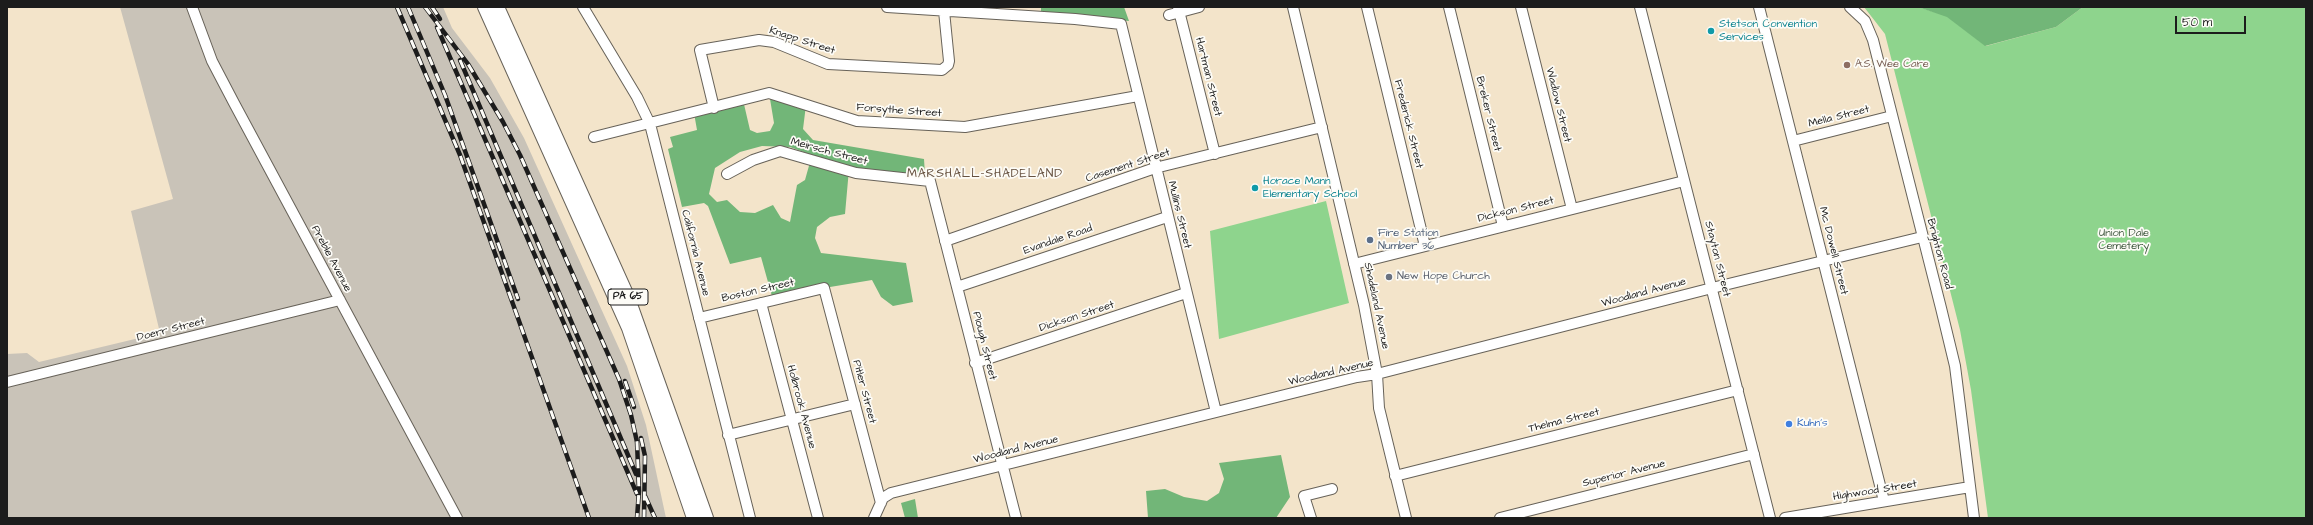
<!DOCTYPE html>
<style>
body{margin:0}
#map{position:relative;width:2313px;height:525px;overflow:hidden;background:#f3e4ca;font-family:"Architects Daughter",sans-serif}
canvas{display:block}
.frame{position:absolute;inset:0;border:8px solid #1c1c1c;pointer-events:none}
.scale{position:absolute;left:2175px;top:16px;width:71px;height:18px;box-sizing:border-box;border:2px solid #1c1c1c;border-top:0;padding-left:5px;font-size:12px;line-height:14px;white-space:nowrap;color:#1c1c1c;-webkit-text-stroke:3px #fdfcf7;paint-order:stroke}
</style>
<div id="map">
<canvas width="2313" height="525"></canvas>
<div class="frame"></div>
<div class="scale">50 m</div>
</div>
<script>
const g = document.querySelector('canvas').getContext('2d');
g.lineJoin = 'round';
function fill(path, color) { g.fillStyle = color; g.fill(path, 'evenodd'); }
const toPath = rows => new Path2D(rows.map(r => 'M' + r).join(''));
function strokePath(path, color, width, dash) { g.strokeStyle = color; g.lineWidth = width; g.lineCap = dash ? 'butt' : 'round'; g.setLineDash(dash || []); g.stroke(path); }
function label(font, color, halo, rows, align = 'center') {
  g.font = font + ' "Architects Daughter",sans-serif'; g.lineWidth = 3.5; g.setLineDash([]); g.textBaseline = 'middle'; g.strokeStyle = halo; g.fillStyle = color; for (const [text, x, y, turn = 0] of rows) {
    g.save(); g.translate(x, y); g.rotate((+turn || 0) * Math.PI / 180); g.textAlign = isNaN(turn) ? turn : align; if (halo) g.strokeText(text, 0, 0); g.fillText(text, 0, 0); g.restore();
  }
}
fill(toPath([
 [120,7,443,7,452,28,490,78,524,138,627,366,646,425,666,518,7,518,7,354,27,353,39,362,160,333,131,211,173,199]
]), '#c9c3b8');
fill(toPath([
 [1864,7,1918,7,1947,16,1986,46,2056,27,2083,7,2306,7,2306,518,1988,518,1971,390,1960,330,1885,34],
 [1326,201,1349,303,1219,339,1210,231]
]), '#8ed48d');
fill(toPath([
 [1041,7,1124,7,1129,21,1041,13],
 [1918,7,2083,7,2056,27,1985,46,1947,17],
 [769,93,806,105,803,129,813,140,924,159,925,175,849,169,845,214,830,217,817,227,815,238,821,253,906,263,913,302,893,306,881,297,872,280,824,288,773,300,761,257,730,264,708,206,704,203,682,207,668,149,673,147,670,137,697,130,694,113,743,100,750,130,757,133,770,131,774,123],
 [762,146,790,147,812,155,805,180,797,185,790,222,781,218,773,205,755,213,740,212,727,200,717,202,709,194,715,168,740,152],
 [1281,455,1290,497,1276,518,1148,518,1146,491,1165,489,1184,497,1207,501,1219,493,1224,479,1219,463],
 [915,499,918,518,905,518,901,503]
]), '#72b678');
const minor = toPath([
 [192,7,212,61,234,103,457,518],
 [583,7,637,97,650,124,750,518],
 [887,7,1075,19,1121,24,1216,412],
 [1178,7,1215,154],
 [1293,7,1364,305,1377,374,1379,408,1406,518],
 [1367,7,1425,246],
 [1449,7,1503,226],
 [1521,7,1572,209],
 [1640,7,1770,518],
 [1759,7,1884,501],
 [1850,7,1865,21,1873,40,1941,308,1955,366,1974,518],
 [1169,15,1199,7],
 [714,108,700,50,759,40,774,42,828,64,942,70,948,65,949,61,944,11],
 [594,137,769,93,857,121,965,127,1138,96],
 [1793,141,1892,116],
 [727,174,753,160,780,151,856,173,930,181,1016,518],
 [945,241,1155,168,1322,127],
 [1354,264,1684,181],
 [957,287,1167,217],
 [761,303,818,518],
 [699,318,824,288,881,503],
 [975,363,1186,293],
 [7,382,340,300],
 [728,435,855,404],
 [1395,476,1738,390],
 [874,518,883,498,891,493,1357,377,1377,374,1712,288,1922,237],
 [1311,518,1304,496,1332,489],
 [1500,518,1754,454],
 [1785,518,1970,487]
]);
const highway = toPath([
 [485,7,629,328,694,518],
 [497,7,627,296,706,518]
]);
strokePath(minor, '#676259', 12);
strokePath(highway, '#676259', 16);
strokePath(minor, '#fff', 10);
strokePath(highway, '#fff', 14);
const rail = toPath([
 [397,7,460,155,589,518],
 [408,7,445,95,518,299],
 [425,7,468,64,503,122,520,155,619,379,631,415,637,442,639,491,637,518],
 [432,7,440,19],
 [437,27,637,494],
 [460,60,636,474],
 [625,381,634,407],
 [641,438,645,456,644,518],
 [645,496,655,518]
]);
strokePath(rail, '#1c1c1c', 4.5);
strokePath(rail, '#fdfcf7', 3, [9]);
for (const [x, y, r, color] of [
 [1711,31,4,"#0f9aa8"],
 [1847,65,4,"#8d6e63"],
 [1255,188,4,"#0f9aa8"],
 [1370,240,4,"#5c6f8a"],
 [1389,277,4,"#6b7280"],
 [1789,424,4,"#3f7fe0"]
]) { const dot = new Path2D(); dot.arc(x, y, r, 0, 2 * Math.PI); g.fillStyle = color; g.fill(dot); strokePath(dot, '#fdfcf7', 1.5); }
for (const [x, y, w] of [
 [628,297,40]
]) { const box = new Path2D(); box.roundRect(x - w / 2, y - 8, w, 16, 3); g.fillStyle = '#fdfcf7'; g.fill(box); strokePath(box, '#1c1c1c', 1); }
label('bold 10px', '#1c1c1c', null, [
 ["PA 65",628,297]
]);
label('11px', '#0d838f', '#fdfcf7', [
 ["Stetson Convention",1719,25],
 ["Services",1719,38],
 ["Horace Mann",1263,182],
 ["Elementary School",1263,195]
], 'left');
label('11px', '#1c1c1c', '#fdfcf7', [
 ["Knapp Street",802,41,18],
 ["Hartman Street",1208,77,76],
 ["Wadlow Street",1558,105,76],
 ["Forsythe Street",899,111,4],
 ["Breker Street",1488,114,76],
 ["Mella Street",1839,117,-14],
 ["Frederick Street",1408,124,76],
 ["Meirsch Street",829,152,15],
 ["Casement Street",1128,166,-18],
 ["Dickson Street",1516,210,-14],
 ["Mullins Street",1179,215,76],
 ["Evandale Road",1058,240,-19],
 ["Mc Dowell Street",1833,251,76],
 ["California Avenue",695,253,76],
 ["Brighton Road",1939,254,75],
 ["Preble Avenue",331,259,62],
 ["Stayton Street",1717,259,76],
 ["Boston Street",758,291,-13],
 ["Woodland Avenue",1644,293,-15],
 ["Shadeland Avenue",1376,306,78],
 ["Dickson Street",1077,317,-18],
 ["Doerr Street",171,330,-14],
 ["Plough Street",984,346,76],
 ["Woodland Avenue",1331,373,-13],
 ["Pitler Street",864,392,75],
 ["Holbrook Avenue",801,407,75],
 ["Thelma Street",1564,421,-14],
 ["Woodland Avenue",1016,450,-14],
 ["Superior Avenue",1624,474,-14],
 ["Highwood Street",1875,491,-9]
]);
label('11px', '#785e54', '#fdfcf7', [
 ["A.S. Wee Care",1855,65]
], 'left');
label('11px', '#4e5e75', '#fdfcf7', [
 ["Fire Station",1378,234],
 ["Number 36",1378,247]
], 'left');
label('11px', '#445c44', '#fdfcf7', [
 ["Union Dale",2124,234],
 ["Cemetery",2124,247]
]);
label('11px', '#5b616d', '#fdfcf7', [
 ["New Hope Church",1397,277]
], 'left');
label('11px', '#366cbe', '#fdfcf7', [
 ["Kuhn's",1797,424]
], 'left');
g.letterSpacing = '1px';
label('12px', '#675240', '#fdfcf7', [
 ["MARSHALL-SHADELAND",985,174]
]);
g.letterSpacing = '0px';
</script>
